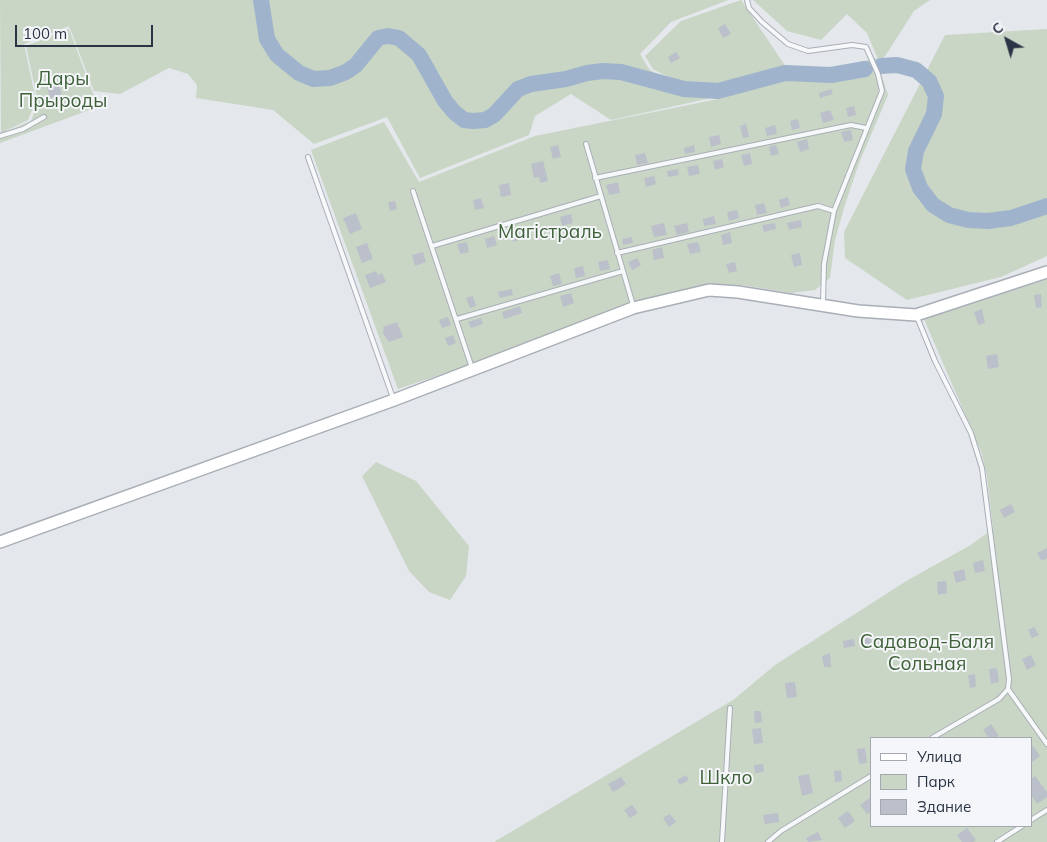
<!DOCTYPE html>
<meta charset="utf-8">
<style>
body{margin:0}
#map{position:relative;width:1047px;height:842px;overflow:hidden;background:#e4e7ec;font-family:Mulish,sans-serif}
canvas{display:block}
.legend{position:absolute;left:870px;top:737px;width:162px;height:90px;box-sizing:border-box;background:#f4f6f9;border:1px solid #a4a8b1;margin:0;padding:6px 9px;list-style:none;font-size:15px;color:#2b3445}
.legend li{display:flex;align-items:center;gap:10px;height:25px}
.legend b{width:25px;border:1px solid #a4a8b1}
.north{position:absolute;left:982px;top:15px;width:50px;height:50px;-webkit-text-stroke:4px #f4f6f9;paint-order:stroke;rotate:321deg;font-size:14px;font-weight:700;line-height:20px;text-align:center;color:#2b3445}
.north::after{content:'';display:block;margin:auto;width:18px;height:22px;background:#2b3445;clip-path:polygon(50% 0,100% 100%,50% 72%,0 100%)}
.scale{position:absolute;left:15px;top:25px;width:138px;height:22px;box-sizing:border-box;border:2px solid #2b3445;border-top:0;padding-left:6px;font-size:15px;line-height:18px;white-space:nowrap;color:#2b3445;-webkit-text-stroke:4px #f4f6f9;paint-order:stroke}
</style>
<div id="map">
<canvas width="1047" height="842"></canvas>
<ul class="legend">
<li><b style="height:6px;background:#fff"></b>Улица</li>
<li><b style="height:14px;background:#c9d6c5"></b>Парк</li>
<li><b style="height:14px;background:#bbc0ca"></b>Здание</li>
</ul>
<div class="north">С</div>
<div class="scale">100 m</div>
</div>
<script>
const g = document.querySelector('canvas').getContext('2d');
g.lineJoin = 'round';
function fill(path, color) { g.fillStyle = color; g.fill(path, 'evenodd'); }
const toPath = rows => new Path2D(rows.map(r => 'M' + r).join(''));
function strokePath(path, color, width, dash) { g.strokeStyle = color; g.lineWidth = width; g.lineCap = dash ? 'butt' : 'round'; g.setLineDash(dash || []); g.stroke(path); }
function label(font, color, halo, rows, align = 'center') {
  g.font = font + ' Mulish,sans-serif'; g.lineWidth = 4; g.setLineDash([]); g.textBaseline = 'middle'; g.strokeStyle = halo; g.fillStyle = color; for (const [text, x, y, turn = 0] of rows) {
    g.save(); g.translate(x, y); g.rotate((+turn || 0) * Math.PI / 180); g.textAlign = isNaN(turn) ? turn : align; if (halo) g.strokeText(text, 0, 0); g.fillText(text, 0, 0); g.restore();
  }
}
fill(toPath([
 [0,0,728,0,671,22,640,54,649,69,659,76,691,87,718,88,725,95,611,120,571,94,535,116,529,135,420,178,387,117,314,144,273,110,196,98,197,85,188,74,169,68,120,94,94,91,69,26,24,44,36,101,28,120,1,133],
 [741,0,786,67,823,71,876,58,888,95,859,163,844,208,835,240,830,278,815,290,791,293,742,285,697,287,640,300,484,360,398,389,311,150,384,122,419,182,535,136,728,97,719,87,690,84,662,74,653,69,645,56,681,21],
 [753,0,930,0,914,11,880,64,867,33,847,14,821,40,787,31],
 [69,29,94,96,100,106,0,143,0,134,31,121,38,102,26,46],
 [1047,29,1047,256,1001,277,907,300,845,258,844,232,945,35],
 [1047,279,1047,842,494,842,733,700,775,665,908,580,969,546,993,529,987,477,982,454,924,319],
 [871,738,1031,738,1031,826,871,826],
 [376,462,416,481,469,546,466,576,450,600,429,592,409,571,362,476]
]), '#c9d6c5');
strokePath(toPath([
 [261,0,267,39,277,55,299,73,314,79,330,78,346,72,356,65,378,38,388,36,399,38,419,55,445,101,454,112,464,120,473,121,485,120,494,115,518,89,531,84,566,79,587,73,603,71,621,72,684,89,718,91,785,73,831,75,865,69],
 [881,66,897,65,916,70,929,81,936,96,934,114,916,151,913,169,920,188,933,205,949,215,968,220,988,221,1011,218,1047,206]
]), '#9fb4cc', 16);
fill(toPath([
 [725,24,731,34,723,38,718,28],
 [676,52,680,58,671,63,668,57],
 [58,81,62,94,50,98,46,85],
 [831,89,833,94,820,98,819,93],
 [854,106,856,115,848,117,846,108],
 [830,110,834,120,823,123,820,113],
 [798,119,800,128,792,130,790,121],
 [746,124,749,137,743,138,740,126],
 [775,125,777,134,767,136,765,128],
 [851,130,853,140,844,142,841,132],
 [719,135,721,144,711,147,709,137],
 [807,139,809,149,800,152,797,142],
 [558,145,561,157,553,159,550,147],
 [694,145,695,152,685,154,684,148],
 [776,145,779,154,771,156,769,147],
 [645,153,648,163,637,165,635,155],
 [750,153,752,164,744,166,741,155],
 [722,159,724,167,715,170,713,161],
 [543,161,548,181,540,183,539,177,534,178,531,164],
 [698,165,700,174,689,176,687,167],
 [678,169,679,175,668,177,667,171],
 [654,176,656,184,646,187,644,178],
 [618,182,620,193,609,195,606,185],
 [509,183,511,195,501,197,499,185],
 [788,197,790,205,781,208,779,200],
 [481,198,484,208,475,210,473,200],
 [395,201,397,209,390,211,388,202],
 [764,203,767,213,757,215,755,205],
 [737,210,739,218,729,221,727,212],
 [356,213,362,229,350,234,343,218],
 [571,214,573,223,562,226,560,217],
 [714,216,716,224,704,226,703,219],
 [801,220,802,227,789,230,787,223],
 [664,223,667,235,654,237,651,226],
 [687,223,689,232,677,235,674,226],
 [775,223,776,229,764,232,762,225],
 [518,229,521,239,513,242,510,231],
 [730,232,732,243,723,245,721,235],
 [494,236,497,245,487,248,485,239],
 [632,237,633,243,623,245,622,239],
 [467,242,469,252,460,254,457,244],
 [698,242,701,252,690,254,687,244],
 [367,243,373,259,362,263,356,247],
 [662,247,664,258,654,260,652,250],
 [423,252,426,262,415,266,412,255],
 [800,253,802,265,794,267,791,255],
 [637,258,641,265,632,270,628,262],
 [608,260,610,269,600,271,598,262],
 [735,262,737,271,729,273,726,264],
 [583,266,585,276,576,278,574,268],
 [376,271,378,275,382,273,386,282,370,288,365,275],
 [559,273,562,284,553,286,550,276],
 [512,289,513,295,500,298,498,292],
 [571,293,574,303,563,307,560,296],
 [1041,294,1042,307,1036,308,1034,295],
 [473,296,476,306,470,308,466,298],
 [520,306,522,313,504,319,502,312],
 [982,309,985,323,978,325,974,312],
 [448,317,451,325,442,328,439,320],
 [481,318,483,324,471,328,468,322],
 [397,322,403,337,389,342,382,332,384,331,383,327],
 [453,335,456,343,448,346,445,338],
 [997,354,999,367,988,369,986,356],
 [1011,504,1015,512,1004,518,1000,510],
 [1047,548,1047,558,1042,561,1037,553],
 [983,560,985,571,975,573,973,563],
 [964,569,966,580,956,583,953,572],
 [946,581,947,593,938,595,937,582],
 [1034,627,1039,635,1032,638,1028,630],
 [870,634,872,646,863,647,861,635],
 [854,639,855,646,844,648,843,641],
 [830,653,831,667,824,667,822,656],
 [1031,655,1036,665,1027,670,1022,659],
 [997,668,999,682,991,684,989,669],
 [975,674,976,687,970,688,968,675],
 [795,682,797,697,787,698,785,683],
 [754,711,761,711,762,722,755,723],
 [991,724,999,736,995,738,989,738,983,730],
 [761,728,763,743,754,744,752,729],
 [1033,746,1040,756,1032,762,1031,748],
 [865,748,867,763,859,764,857,749],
 [763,764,764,772,755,773,754,765],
 [841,770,842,781,835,782,834,771],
 [809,774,813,793,802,796,798,776],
 [686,775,689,780,680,785,677,780],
 [1035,776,1047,792,1047,797,1037,804,1031,795,1031,779],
 [621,777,626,784,613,792,608,784],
 [871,797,871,812,867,814,860,805],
 [632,805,638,813,630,818,624,810],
 [848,811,855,821,845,828,838,818],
 [778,813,779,822,765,824,763,815],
 [670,814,676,822,669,827,663,818],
 [967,828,976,840,973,842,962,842,957,835],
 [818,832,822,840,808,842,806,838]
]), '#bbc0ca');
const lane = toPath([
 [747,0,749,8,762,22,788,44,808,51,852,45,866,47,878,74,882,91,834,211,824,264,823,303],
 [0,136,23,129,44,117],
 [586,144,633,305],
 [308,157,393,398],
 [595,178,851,125,866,128],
 [413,191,472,368],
 [432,246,601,196],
 [617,253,818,206,834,211],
 [917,317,935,361,971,433,982,468,1009,679,1008,689,999,699,932,738],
 [457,319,623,271],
 [1008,689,1047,744],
 [1031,820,1047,810],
 [722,842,730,708],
 [768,842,781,831,871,776],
 [997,842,1022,826]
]);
const secondary = toPath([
 [0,542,394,400,633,308,709,290,738,292,858,311,916,315,1047,272]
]);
strokePath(lane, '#a9aeb7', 6);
strokePath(secondary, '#a9aeb7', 14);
strokePath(lane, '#f7f8fa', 4);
strokePath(secondary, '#fff', 11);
label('19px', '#3f6138', '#f4f6f9', [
 ["Дары",63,79],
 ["Прыроды",63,101],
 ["Магістраль",550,232],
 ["Садавод-Баля",927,642],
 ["Сольная",927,664],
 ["Шкло",726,778]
]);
</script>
